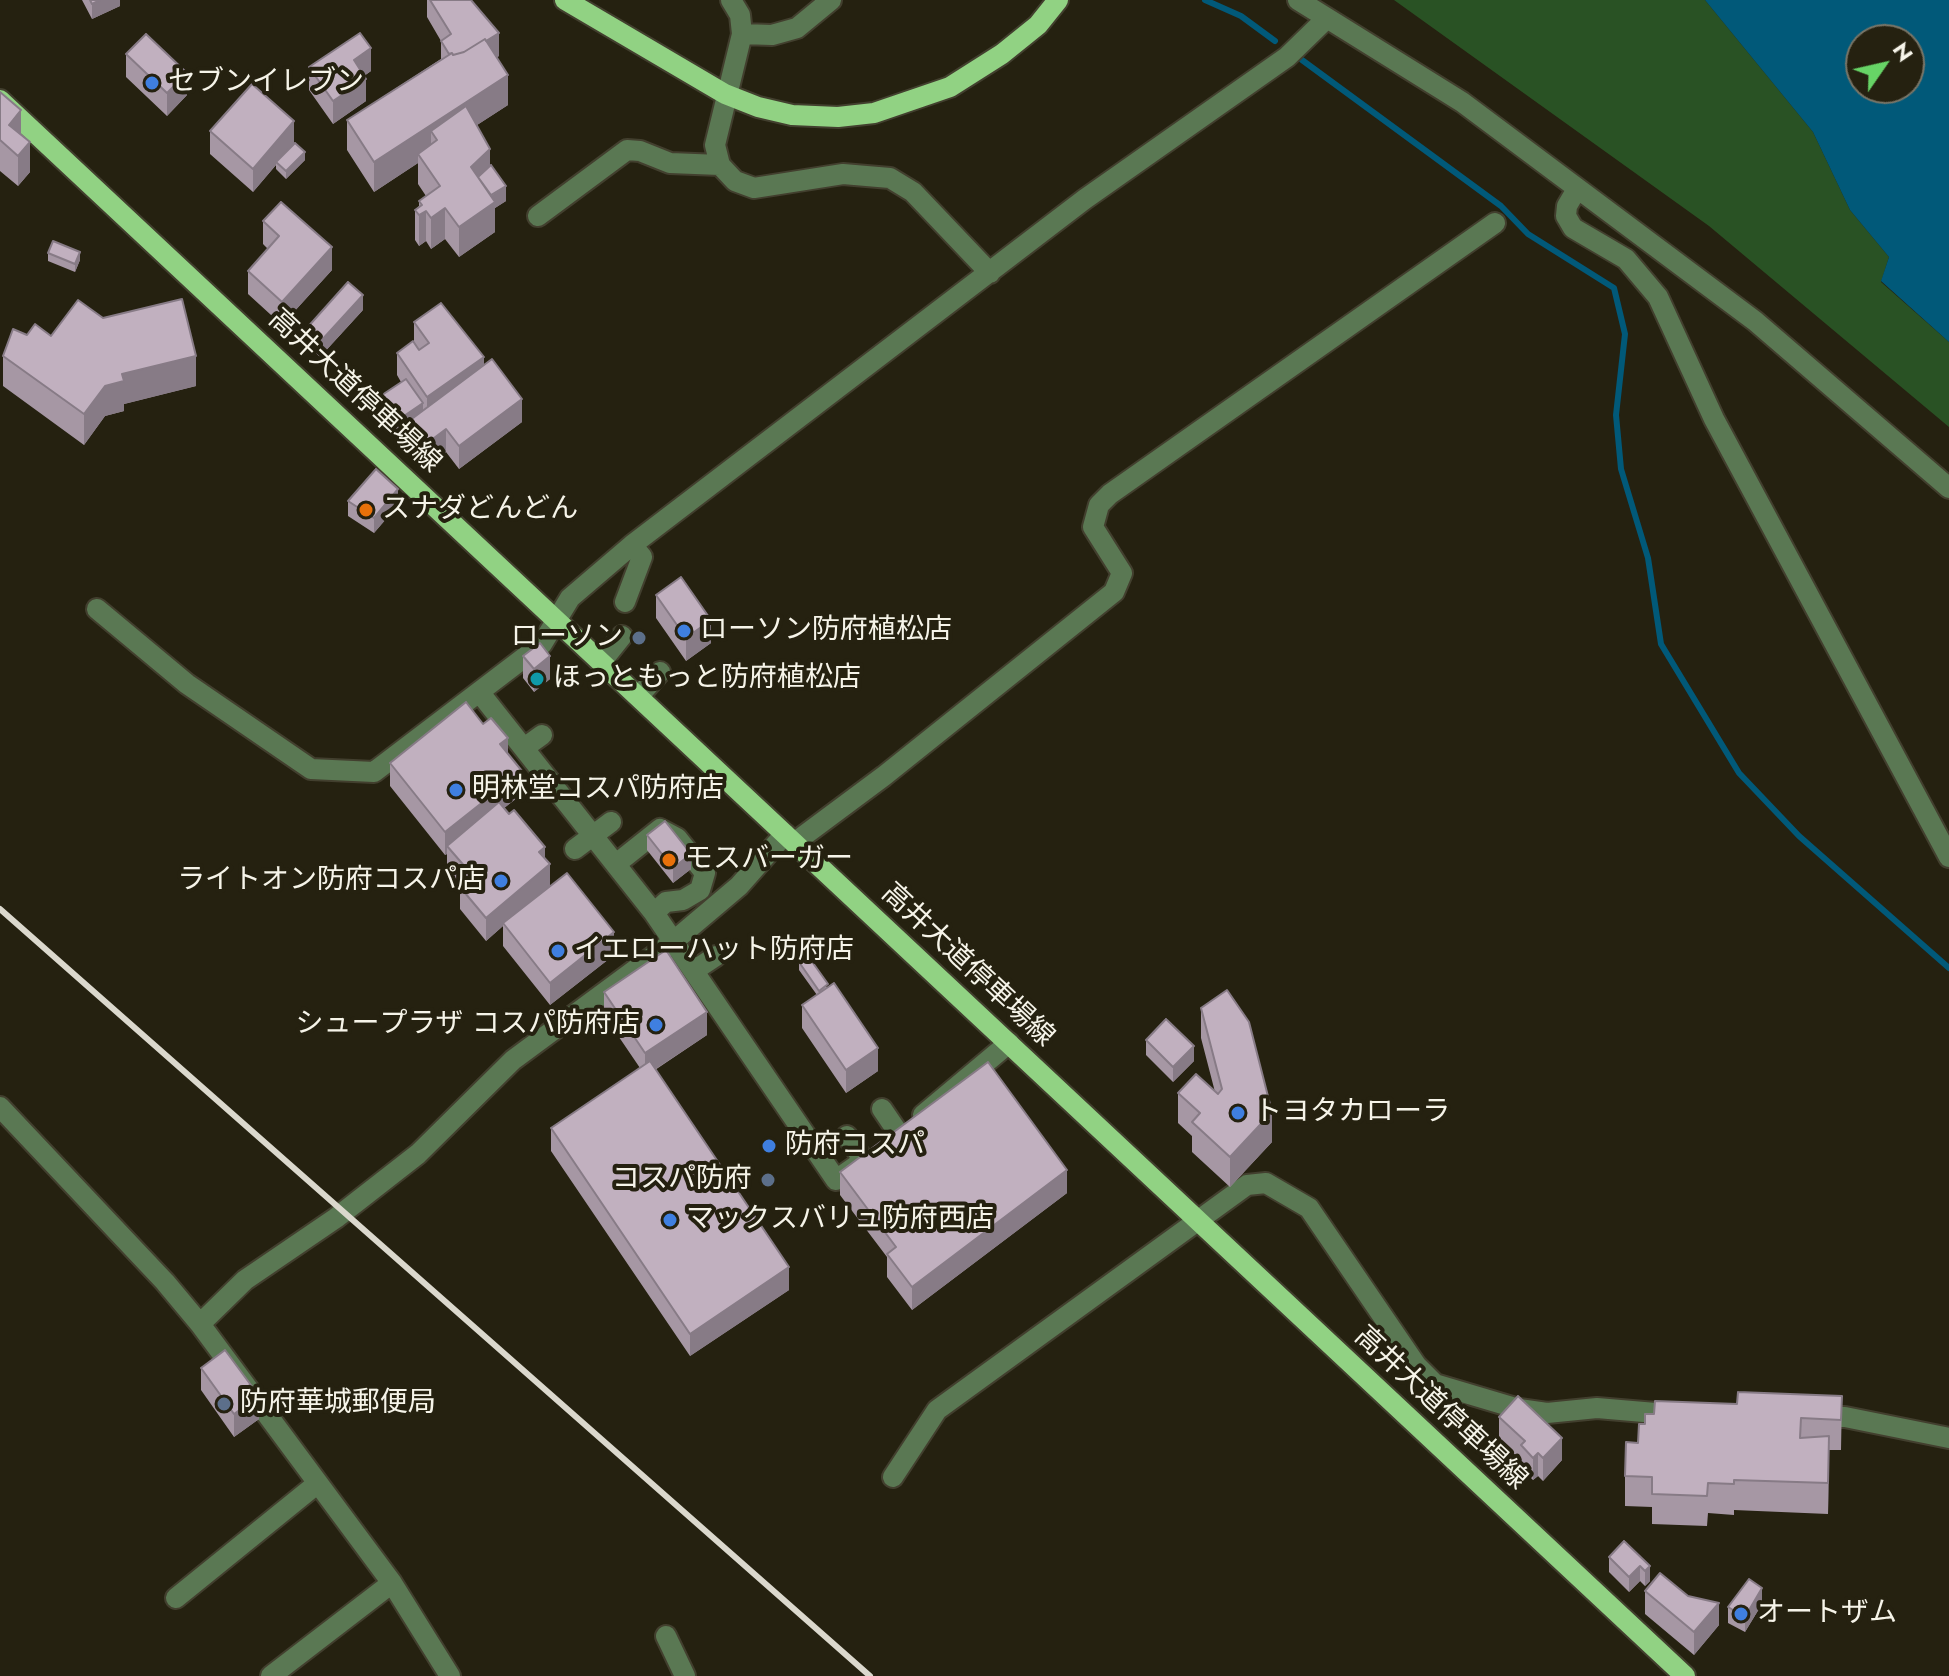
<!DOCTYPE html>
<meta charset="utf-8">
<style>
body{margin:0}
#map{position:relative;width:1949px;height:1676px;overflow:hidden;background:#252110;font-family:Jost,sans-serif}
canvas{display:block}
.north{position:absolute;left:1845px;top:24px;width:80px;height:80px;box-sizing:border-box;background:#252110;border:2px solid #797567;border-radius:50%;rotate:56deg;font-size:22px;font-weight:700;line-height:32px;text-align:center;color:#f6f4e9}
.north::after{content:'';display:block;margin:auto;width:28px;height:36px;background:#67d466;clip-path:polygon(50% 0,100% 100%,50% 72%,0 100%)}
</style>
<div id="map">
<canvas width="1949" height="1676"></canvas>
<div class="north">N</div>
</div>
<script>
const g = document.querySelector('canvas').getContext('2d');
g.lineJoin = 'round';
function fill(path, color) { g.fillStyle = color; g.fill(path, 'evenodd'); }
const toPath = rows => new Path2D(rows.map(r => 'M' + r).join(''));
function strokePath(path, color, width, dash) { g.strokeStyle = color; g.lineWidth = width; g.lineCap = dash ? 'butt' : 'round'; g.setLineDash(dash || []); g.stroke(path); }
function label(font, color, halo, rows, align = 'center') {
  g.font = font + ' Jost,"Noto Sans JP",sans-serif'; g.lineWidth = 8; g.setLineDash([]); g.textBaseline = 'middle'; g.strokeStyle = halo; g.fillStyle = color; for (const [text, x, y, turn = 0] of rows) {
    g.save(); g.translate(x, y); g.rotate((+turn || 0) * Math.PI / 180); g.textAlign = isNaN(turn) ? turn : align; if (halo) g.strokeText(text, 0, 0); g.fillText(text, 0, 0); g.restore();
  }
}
fill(toPath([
 [1394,0,1705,0,1813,132,1850,210,1889,257,1881,282,1949,342,1949,427,1709,226]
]), '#295224');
fill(toPath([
 [1705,0,1949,0,1949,342,1881,281,1889,257,1850,210,1813,132],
 [1861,40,1909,40,1909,88,1861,88]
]), '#015979');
strokePath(toPath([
 [1205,0,1241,16,1275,41],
 [1302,60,1501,206,1528,234,1614,288,1625,334,1616,415,1621,469,1648,558,1661,644,1739,773,1799,836,1949,968]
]), '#015979', 6);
const minor = toPath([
 [731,0,740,15,742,34,715,145,720,165,735,181,754,188,843,174,890,178,913,192,990,273],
 [1298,0,1462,102,1755,321,1949,488],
 [742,34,772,35,797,28,831,0],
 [1577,189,1567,206,1566,216,1573,228,1626,259,1658,297,1714,419,1949,857],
 [538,216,627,150,640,151,670,163,720,165],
 [625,602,642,557,632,545],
 [97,609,187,684,311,769,374,772,542,644,570,598,632,545,1085,199,1287,57,1326,19],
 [602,661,622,636],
 [480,693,654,913,836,1180,863,1161],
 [639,696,660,672],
 [524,748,542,735],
 [794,843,884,776,1114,592,1122,573,1093,527,1099,505,1110,494,1495,223],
 [575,849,611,822],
 [616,864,660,829,677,838,705,873,700,890,683,900,666,902,654,913],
 [695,970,716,956],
 [0,1107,165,1282,200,1324,392,1583,450,1676],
 [882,1109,899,1134],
 [923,1115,1009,1043],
 [847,1136,864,1161],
 [200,1324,245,1280,336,1218,418,1154,513,1060,674,941,739,886,785,834],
 [1815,1417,1845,1417,1949,1438],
 [893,1477,937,1410,1247,1185,1266,1183,1309,1208,1416,1365,1435,1384,1519,1409,1547,1413,1597,1408,1679,1415],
 [176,1598,318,1483],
 [666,1636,685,1676],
 [271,1676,392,1583]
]);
const major = toPath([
 [565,0,725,94,758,107,792,115,838,117,874,113,950,87,1002,54,1038,25,1058,0],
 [0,100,1685,1676]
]);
strokePath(minor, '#423f2e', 24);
strokePath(major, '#423f2e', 24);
strokePath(minor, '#5a7853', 20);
strokePath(major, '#91d283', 20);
strokePath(toPath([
 [0,909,870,1676]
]), '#dbd8cd', 6);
fill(toPath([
 [82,0,120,0,120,6,92,19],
 [427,0,471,0,499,56,497,57,508,105,477,125,490,166,506,201,495,208,495,232,459,257,445,239,431,249,426,241,419,246,415,240,415,210,419,206,419,201,426,196,418,184,418,163,374,192,347,150,347,120,441,59,441,41,427,17],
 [126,54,187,95,167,116,126,77],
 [309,67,371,71,364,76,366,101,333,124,309,90],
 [0,92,21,135,30,172,18,186,0,171],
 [210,131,294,143,305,160,286,179,276,169,276,165,253,192,210,154],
 [263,221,332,270,282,325,248,294,248,271,268,249,263,244],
 [48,253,80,260,75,272,48,261],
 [363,310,320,357,306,344,306,329],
 [414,322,484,365,522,422,459,469,446,452,426,467,409,443,409,428,398,435,382,411,382,395,401,382,397,375,397,353,414,343],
 [27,335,51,336,196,386,124,404,124,411,105,416,84,445,3,386,3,356],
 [348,501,398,505,374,533,348,516],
 [656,595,711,643,686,661,656,618],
 [523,656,550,679,534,692,523,678],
 [508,754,522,794,504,808,545,859,550,887,614,955,550,1005,503,946,503,926,486,941,460,909,460,887,462,886,447,869,447,854,445,855,390,786,390,763],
 [647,835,691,869,673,883,647,850],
 [799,962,828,988,878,1071,846,1093,802,1028,802,1005,817,995,799,970],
 [604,992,707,1035,655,1070,789,1290,690,1356,551,1151,551,1128,640,1068,604,1015],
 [1201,1008,1272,1142,1230,1187,1192,1152,1192,1136,1178,1123,1178,1093,1215,1092,1201,1038],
 [1146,1040,1194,1061,1173,1082,1146,1055],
 [840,1172,1067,1193,912,1310,887,1277,887,1257,840,1195],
 [201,1368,259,1419,234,1437,201,1390],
 [1842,1396,1841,1450,1829,1450,1828,1514,1734,1510,1734,1515,1708,1513,1707,1526,1652,1524,1652,1507,1625,1506,1625,1476,1645,1424,1654,1414,1737,1404],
 [1499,1417,1562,1460,1543,1481,1538,1476,1533,1480,1521,1468,1521,1460,1499,1440],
 [1609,1557,1650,1566,1650,1581,1645,1586,1640,1581,1629,1592,1609,1572],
 [1645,1591,1719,1625,1694,1655,1645,1614],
 [1762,1604,1745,1632,1728,1623,1728,1607]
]), '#a697a4');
fill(toPath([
 [100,0,120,0,120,6,92,19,92,4],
 [499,33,499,56,454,84,454,61],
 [371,48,371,71,354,83,354,60],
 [187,73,187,95,167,116,167,93],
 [508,75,508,105,437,151,437,140,431,131,431,155,418,154,418,163,374,192,374,162],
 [366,79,366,101,333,124,333,101],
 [21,110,21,140,9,125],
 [294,121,294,144,276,162,276,165,253,192,253,169],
 [30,142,30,172,18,186,18,156],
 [490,149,490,179,481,188,471,167],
 [305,152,305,160,286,179,286,171],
 [506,186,506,201,495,208,495,232,459,257,459,227,488,198],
 [445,208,445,239,431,249,431,218],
 [426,211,426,241,419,246,419,215],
 [332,247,332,270,282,325,282,302],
 [80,252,80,260,75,272,75,264],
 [363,295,363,310,320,357,320,342],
 [196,356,196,386,124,404,124,411,105,416,84,445,84,414,105,386,122,374],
 [484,357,484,380,427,420,427,397],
 [522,399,522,422,459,469,459,446],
 [423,403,423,418,409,421,409,428,398,435,398,420],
 [446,429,446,452,426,467,426,444],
 [398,489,398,505,374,533,374,518],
 [711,620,711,643,686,661,686,638],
 [550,656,550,679,534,692,534,669],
 [508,738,508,761,500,744],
 [522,771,522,794,451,850,447,846,447,854,445,855,445,832],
 [545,847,545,868,550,864,550,887,503,923,503,926,486,941,486,918,539,852],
 [691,854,691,869,673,883,673,868],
 [614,932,614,955,550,1005,550,983],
 [707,1012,707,1035,645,1076,645,1053],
 [1194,1046,1194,1061,1173,1082,1173,1067],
 [878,1048,878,1071,846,1093,846,1070],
 [1272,1112,1272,1142,1230,1187,1230,1157],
 [1067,1170,1067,1193,912,1310,912,1287],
 [789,1267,789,1290,690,1356,690,1334],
 [259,1396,259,1419,234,1437,234,1414],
 [1829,1436,1829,1466,1828,1514,1828,1483],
 [1562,1438,1562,1460,1543,1481,1543,1458],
 [1538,1453,1538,1476,1533,1480,1533,1458],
 [1640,1566,1640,1581,1629,1592,1629,1577],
 [1650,1566,1650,1581,1645,1586,1645,1571],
 [1762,1588,1762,1604,1745,1632,1745,1617],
 [1719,1603,1719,1625,1694,1655,1694,1632]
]), '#877b86');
const building = toPath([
 [90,0,100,0,92,4,90,0],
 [430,0,471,0,499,33,486,41,485,39,464,52,453,55,452,53,449,54,441,41,451,34,430,0],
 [360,33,371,48,354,60,366,79,333,101,309,67,360,33],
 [146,34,187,73,167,93,126,54,146,34],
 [485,39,508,75,374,162,347,120,452,53,453,55,464,52,485,39],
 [252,84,294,121,253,169,210,131,252,84],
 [0,92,21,110,9,125,30,142,18,156,0,140,0,92],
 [466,106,490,149,471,167,495,202,459,227,445,208,431,218,426,211,419,215,415,210,422,205,419,201,440,186,418,154,437,140,431,131,466,106],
 [295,143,305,152,286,171,276,162,295,143],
 [491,165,506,186,491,195,478,177,491,165],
 [281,202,332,247,282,302,248,271,279,236,263,221,281,202],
 [53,241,80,252,75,264,48,253,53,241],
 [348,282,363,295,320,342,306,329,348,282],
 [182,299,196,356,122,374,124,381,105,386,84,414,3,356,13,329,27,335,35,324,51,336,78,300,103,318,182,299],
 [441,303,484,357,427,397,397,353,413,341,419,350,429,343,414,322,441,303],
 [492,359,522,399,459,446,446,429,426,444,409,421,492,359],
 [406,379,423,403,398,420,382,395,406,379],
 [376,469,398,489,374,518,348,501,376,469],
 [681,577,711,620,686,638,656,595,681,577],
 [540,643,550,656,534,669,523,656,540,643],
 [466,702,483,724,491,718,508,738,500,744,522,771,445,832,390,763,466,702],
 [499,802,509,814,514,810,545,847,539,852,550,864,486,918,460,887,473,876,447,846,499,802],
 [665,821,691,854,673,868,647,835,665,821],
 [567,873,614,932,550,983,503,923,567,873],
 [666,950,707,1012,645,1053,604,992,666,950],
 [808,956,828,984,819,991,799,962,808,956],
 [834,983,878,1048,846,1070,802,1005,834,983],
 [1227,990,1249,1022,1272,1112,1230,1157,1192,1122,1200,1113,1178,1093,1196,1074,1218,1094,1222,1089,1201,1008,1227,990],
 [1166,1019,1194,1046,1173,1067,1146,1040,1166,1019],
 [650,1061,789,1267,690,1334,551,1128,650,1061],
 [988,1062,1067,1170,912,1287,887,1254,896,1247,840,1172,988,1062],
 [225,1350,259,1396,234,1414,201,1368,225,1350],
 [1738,1392,1842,1396,1841,1420,1801,1418,1800,1438,1829,1436,1828,1483,1734,1480,1734,1484,1708,1483,1707,1496,1652,1494,1652,1477,1625,1476,1626,1442,1638,1443,1639,1424,1645,1424,1645,1414,1654,1414,1655,1401,1737,1404,1738,1392],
 [1518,1396,1562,1438,1543,1458,1538,1453,1533,1458,1521,1445,1525,1441,1499,1417,1518,1396],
 [1624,1541,1650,1566,1645,1571,1640,1566,1629,1577,1609,1557,1624,1541],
 [1660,1573,1688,1596,1719,1603,1694,1632,1645,1591,1660,1573],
 [1749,1579,1762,1588,1745,1617,1728,1607,1749,1579]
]);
fill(building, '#c1b0bf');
strokePath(building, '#877b86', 2);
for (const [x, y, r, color] of [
 [152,83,8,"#3f7fe0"],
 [366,510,8,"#e8710a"],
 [684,631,8,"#3f7fe0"],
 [639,638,8,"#5c6f8a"],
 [537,679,8,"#0f9aa8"],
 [456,790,8,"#3f7fe0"],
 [669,860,8,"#e8710a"],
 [501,881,8,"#3f7fe0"],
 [558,951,8,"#3f7fe0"],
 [656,1025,8,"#3f7fe0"],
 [1238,1113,8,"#3f7fe0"],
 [769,1146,8,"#3f7fe0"],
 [768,1180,8,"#5c6f8a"],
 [670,1220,8,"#3f7fe0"],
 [224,1404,8,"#5c6f8a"],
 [1741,1614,8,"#3f7fe0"]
]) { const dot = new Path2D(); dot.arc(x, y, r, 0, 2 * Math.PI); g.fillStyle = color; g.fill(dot); strokePath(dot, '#252110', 3); }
label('28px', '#f6f4e9', '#252110', [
 ["セブンイレブン",168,83],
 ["スナダどんどん",382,510],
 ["ローソン防府植松店",700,631],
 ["ローソン",623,638,"right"],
 ["ほっともっと防府植松店",553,679],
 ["明林堂コスパ防府店",472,790],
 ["モスバーガー",685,860],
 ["ライトオン防府コスパ店",485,881,"right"],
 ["イエローハット防府店",574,951],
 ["シュープラザ コスパ防府店",640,1025,"right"],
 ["トヨタカローラ",1254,1113],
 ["防府コスパ",785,1146],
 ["コスパ防府",752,1180,"right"],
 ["マックスバリュ防府西店",686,1220],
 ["防府華城郵便局",240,1404],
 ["オートザム",1757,1614]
], 'left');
label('28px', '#f6f4e9', '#252110', [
 ["高井大道停車場線",354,392,43],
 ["高井大道停車場線",967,966,43],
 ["高井大道停車場線",1440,1409,43]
]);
</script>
